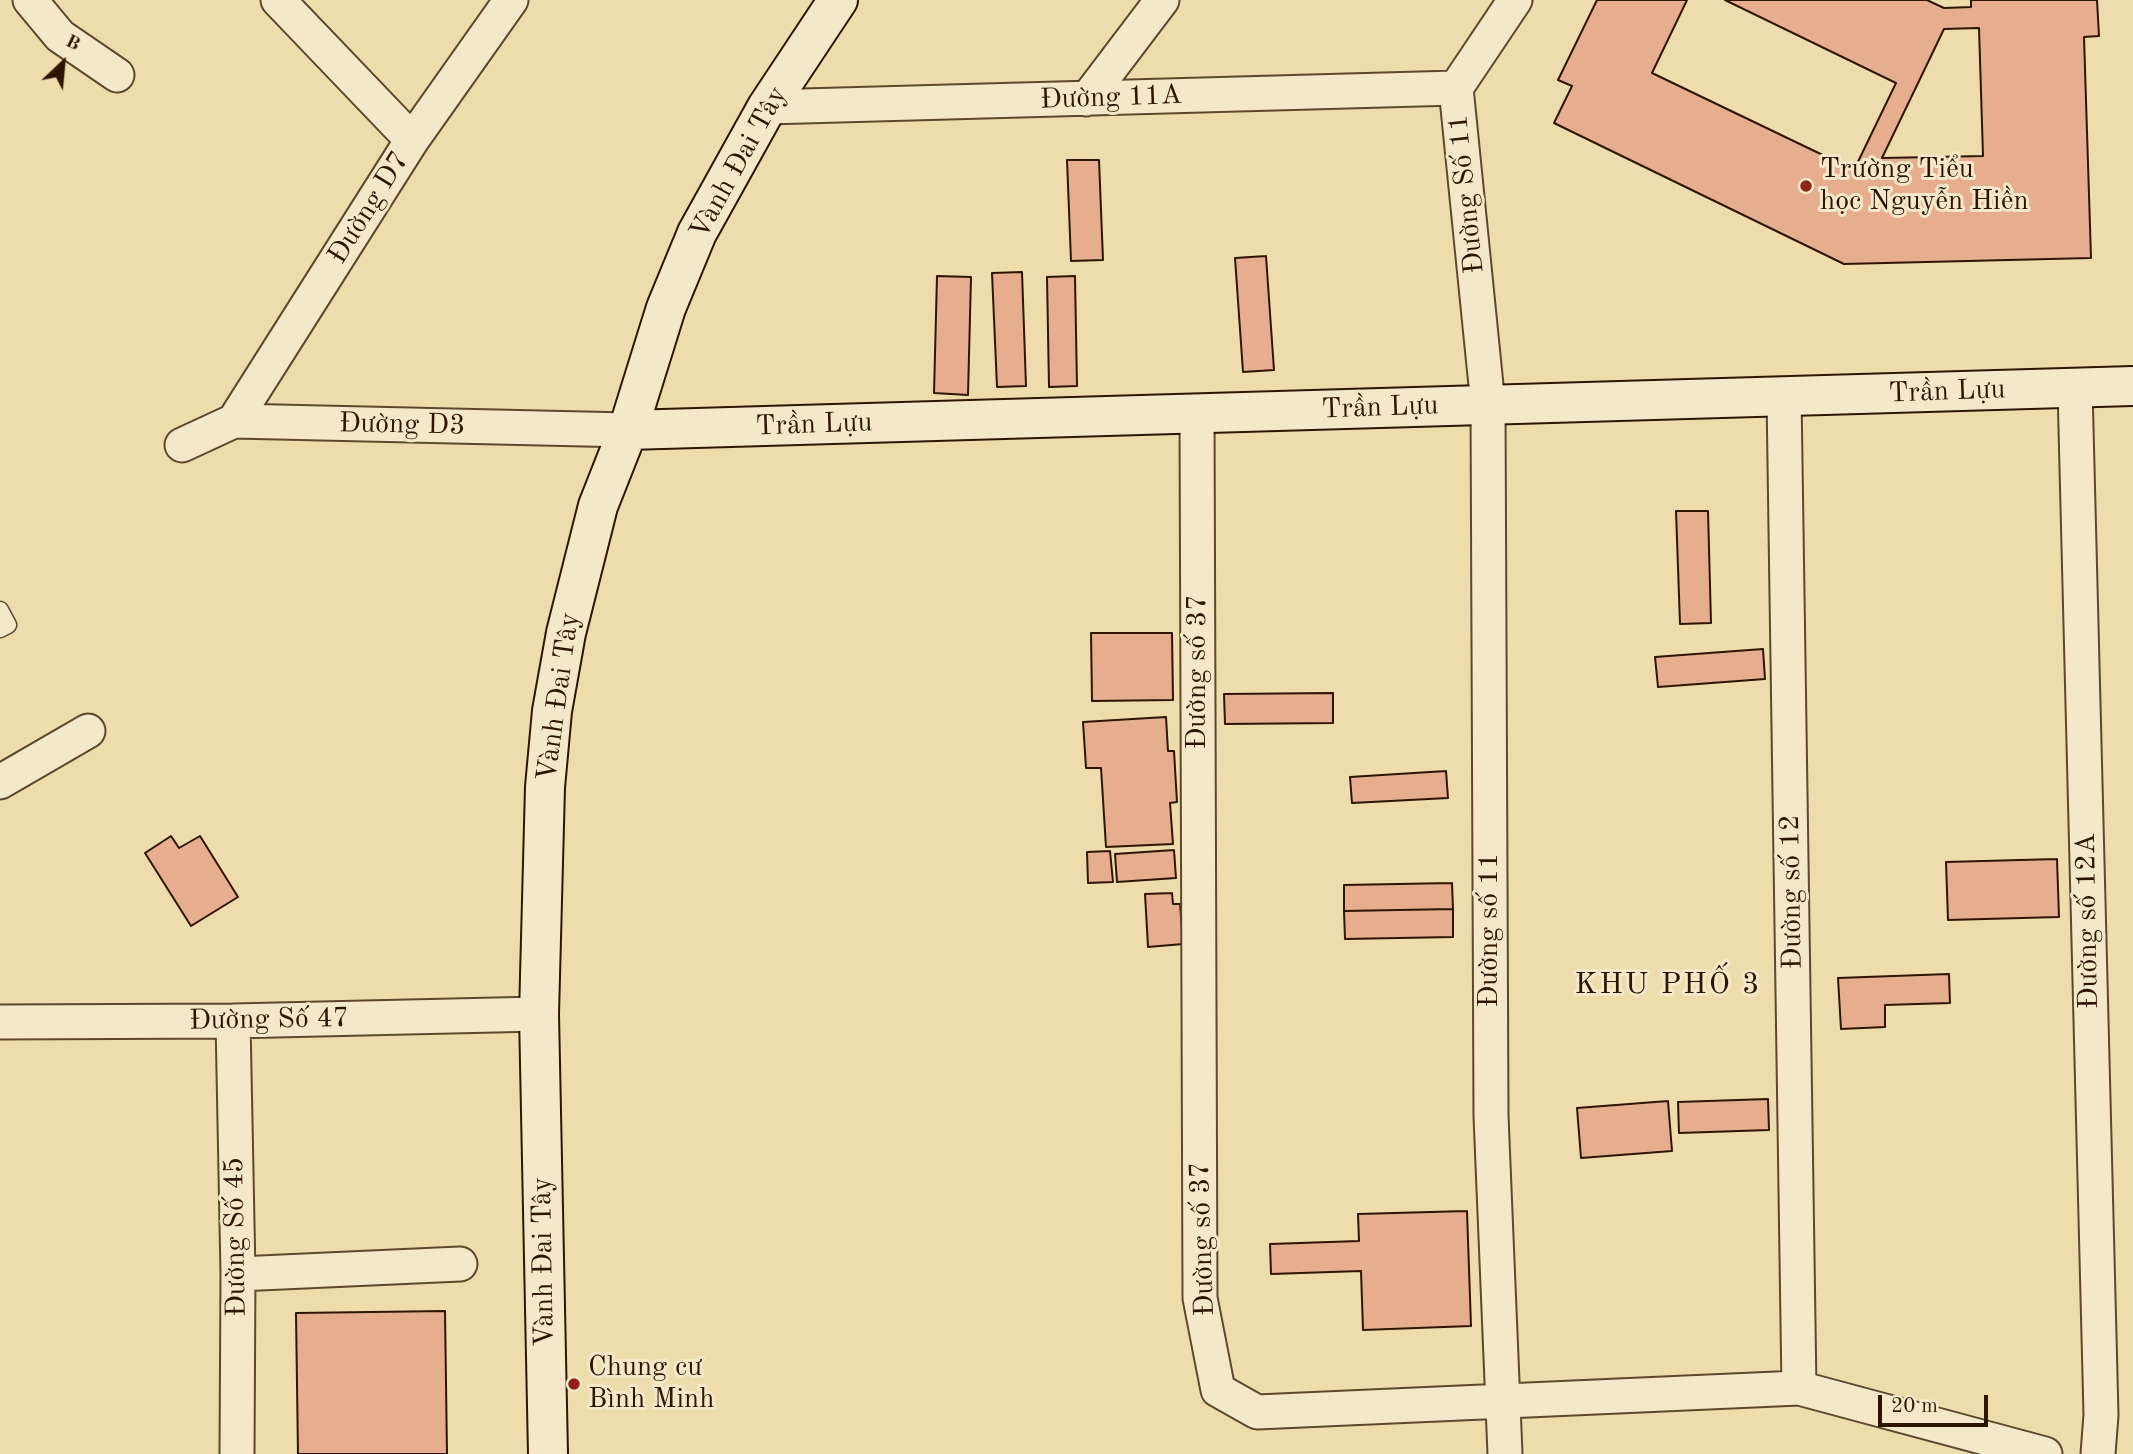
<!DOCTYPE html>
<meta charset="utf-8">
<style>
body{margin:0}
#map{position:relative;width:2133px;height:1454px;overflow:hidden;background:#efdcac;font-family:"Old Standard TT",serif}
canvas{display:block}
.north{position:absolute;left:28px;top:28px;width:70px;height:70px;-webkit-text-stroke:5px #f5e8c9;paint-order:stroke;rotate:26deg;font-size:19px;font-weight:700;line-height:28px;text-align:center;color:#2e1502}
.north::after{content:'';display:block;margin:auto;width:24px;height:32px;background:#2e1502;clip-path:polygon(50% 0,100% 100%,50% 72%,0 100%)}
.scale{position:absolute;left:1878px;top:1395px;width:110px;height:32px;box-sizing:border-box;border:4px solid #2e1502;border-top:0;padding-left:9px;font-size:21px;line-height:24px;white-space:nowrap;color:#2e1502;-webkit-text-stroke:5px #f5e8c9;paint-order:stroke}
</style>
<div id="map">
<canvas width="2133" height="1454"></canvas>
<div class="north">B</div>
<div class="scale">20 m</div>
</div>
<script>
const g = document.querySelector('canvas').getContext('2d');
g.lineJoin = 'round';
function fill(path, color) { g.fillStyle = color; g.fill(path, 'evenodd'); }
const toPath = rows => new Path2D(rows.map(r => 'M' + r).join(''));
function strokePath(path, color, width, dash) { g.strokeStyle = color; g.lineWidth = width; g.lineCap = dash ? 'butt' : 'round'; g.setLineDash(dash || []); g.stroke(path); }
function label(font, color, halo, rows, align = 'center') {
  g.font = font + ' "Old Standard TT",serif'; g.lineWidth = 6; g.setLineDash([]); g.textBaseline = 'middle'; g.strokeStyle = halo; g.fillStyle = color; for (const [text, x, y, turn = 0] of rows) {
    g.save(); g.translate(x, y); g.rotate((+turn || 0) * Math.PI / 180); g.textAlign = isNaN(turn) ? turn : align; if (halo) g.strokeText(text, 0, 0); g.fillText(text, 0, 0); g.restore();
  }
}
const building = toPath([
 [1597,0,1687,0,1652,73,1854,170,1896,83,1725,0,1927,0,1944,8,1971,7,1971,0,2097,0,2099,36,2084,37,2091,258,1844,264,1554,123,1572,86,1558,80,1597,0],
 [1979,28,1983,156,1882,158,1944,29,1979,28],
 [1067,160,1099,160,1103,260,1071,261,1067,160],
 [1266,256,1274,370,1243,372,1235,258,1266,256],
 [1022,272,1026,386,997,387,992,273,1022,272],
 [937,276,971,277,968,395,934,393,937,276],
 [1075,276,1077,386,1049,387,1047,277,1075,276],
 [1676,511,1708,511,1711,623,1680,624,1676,511],
 [1091,633,1172,633,1173,700,1092,701,1091,633],
 [1763,649,1765,679,1658,687,1655,657,1763,649],
 [1333,693,1333,723,1225,724,1224,694,1333,693],
 [1166,717,1168,751,1174,751,1177,802,1170,803,1173,844,1106,847,1101,768,1086,768,1083,722,1166,717],
 [1446,771,1448,798,1352,803,1350,777,1446,771],
 [171,836,179,848,200,836,238,897,191,926,145,853,171,836],
 [1174,850,1176,878,1117,882,1115,854,1174,850],
 [1110,851,1113,882,1088,883,1087,852,1110,851],
 [2057,859,2059,917,1948,920,1946,862,2057,859],
 [1452,883,1453,909,1344,911,1344,885,1452,883],
 [1172,893,1173,904,1180,904,1183,944,1148,947,1145,894,1172,893],
 [1453,909,1453,937,1345,939,1344,911,1453,909],
 [1949,974,1950,1003,1885,1005,1885,1027,1841,1029,1838,978,1949,974],
 [1768,1099,1769,1130,1679,1133,1678,1102,1768,1099],
 [1668,1101,1672,1151,1581,1158,1577,1108,1668,1101],
 [1467,1211,1471,1326,1363,1330,1361,1271,1271,1274,1270,1244,1359,1241,1358,1214,1467,1211],
 [445,1311,447,1454,298,1454,296,1313,445,1311]
]);
fill(building, '#e6ae8f');
strokePath(building, '#2e1502', 2);
const lane = toPath([
 [0,610,8,625,0,629]
]);
const street = toPath([
 [30,0,60,36,117,75],
 [278,0,412,140],
 [1087,99,1162,0],
 [767,107,1456,88],
 [2075,388,2101,1415,2098,1454],
 [1784,396,1799,1388],
 [1197,414,1200,1298,1218,1390,1257,1412,1799,1388,2045,1454],
 [234,421,412,140,511,0],
 [182,445,234,421,628,430],
 [0,782,88,731],
 [233,1021,238,1274,237,1454],
 [0,1022,233,1021,539,1014],
 [238,1274,460,1264],
 [1505,1454,1491,1116,1488,405,1456,88,1515,0]
]);
const secondary = toPath([
 [628,430,2133,386],
 [548,1454,539,1014,545,787,552,711,566,633,598,506,628,430,666,308,697,233,767,107,838,0]
]);
strokePath(lane, '#5e472c', 19);
strokePath(street, '#5e472c', 37);
strokePath(secondary, '#2e1502', 42);
strokePath(lane, '#f5e8c9', 16);
strokePath(street, '#f5e8c9', 33);
strokePath(secondary, '#f5e8c9', 38);
for (const [x, y, r, color] of [
 [1806,186,7,"#8f2418"],
 [574,1384,7,"#8f2418"]
]) { const dot = new Path2D(); dot.arc(x, y, r, 0, 2 * Math.PI); g.fillStyle = color; g.fill(dot); strokePath(dot, '#f5e8c9', 2.5); }
label('28px', '#2e1502', '#f5e8c9', [
 ["Đường 11A",1111,98,-2],
 ["Vành Đai Tây",739,163,-61],
 ["Đường Số 11",1467,194,-96],
 ["Đường D7",369,208,-58],
 ["Trần Lựu",1947,392,-2],
 ["Trần Lựu",1380,408,-2],
 ["Đường D3",402,425,1],
 ["Trần Lựu",814,425,-2],
 ["Đường số 37",1198,672,-90],
 ["Vành Đai Tây",559,697,-82],
 ["Đường số 12",1792,892,-91],
 ["Đường số 12A",2088,921,-91],
 ["Đường số 11",1490,930,-90],
 ["Đường Số 47",269,1020,-1],
 ["Đường Số 45",236,1237,-91],
 ["Đường số 37",1203,1239,-92],
 ["Vành Đai Tây",544,1262,-91]
]);
label('28px', '#2e1502', '#f5e8c9', [
 ["Trường Tiểu",1820,170],
 ["học Nguyễn Hiền",1820,202],
 ["Chung cư",588,1368],
 ["Bình Minh",588,1400]
], 'left');
g.letterSpacing = '2px';
label('30px', '#2e1502', '#f5e8c9', [
 ["KHU PHỐ 3",1668,985]
]);
g.letterSpacing = '0px';
</script>
